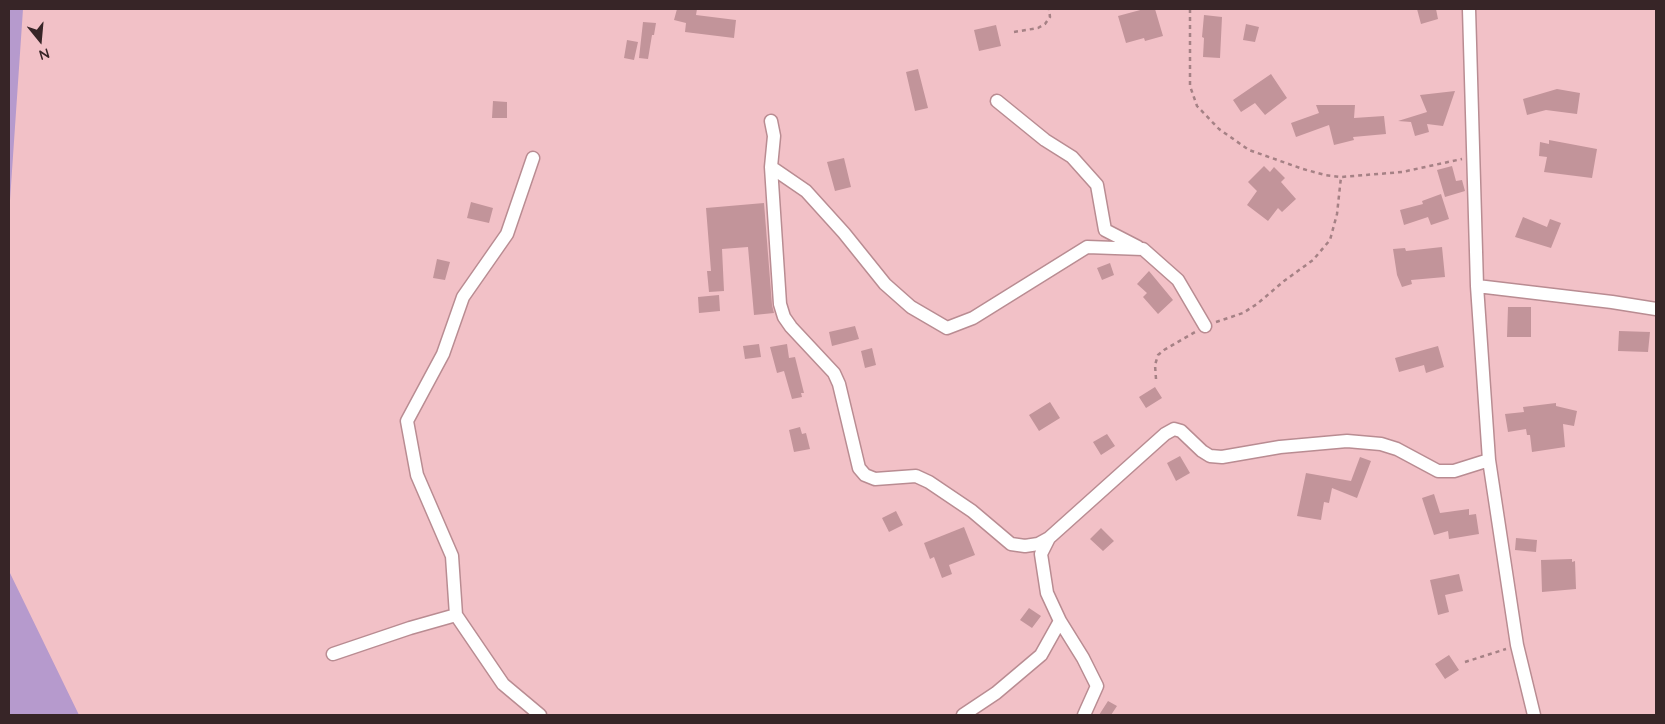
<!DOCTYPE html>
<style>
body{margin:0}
#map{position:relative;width:1665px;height:724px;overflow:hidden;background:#f2c1c7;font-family:Quicksand,sans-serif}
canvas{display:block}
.frame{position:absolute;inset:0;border:10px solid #372527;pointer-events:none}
.north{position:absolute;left:15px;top:15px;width:50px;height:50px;-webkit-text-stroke:4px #f2c1c7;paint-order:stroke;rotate:163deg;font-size:14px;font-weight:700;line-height:20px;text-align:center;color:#372527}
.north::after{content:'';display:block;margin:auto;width:18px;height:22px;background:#372527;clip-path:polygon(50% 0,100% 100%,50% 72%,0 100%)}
</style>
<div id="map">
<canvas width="1665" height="724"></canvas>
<div class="frame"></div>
<div class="north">N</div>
</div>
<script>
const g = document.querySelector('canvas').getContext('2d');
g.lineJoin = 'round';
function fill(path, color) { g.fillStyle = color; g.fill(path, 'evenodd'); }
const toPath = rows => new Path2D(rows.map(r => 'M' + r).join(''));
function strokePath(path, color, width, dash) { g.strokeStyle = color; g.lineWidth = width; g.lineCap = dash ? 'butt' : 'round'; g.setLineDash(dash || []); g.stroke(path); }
fill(toPath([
 [9,9,23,9,9,215],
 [9,571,79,715,9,715]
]), '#b69acd');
fill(toPath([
 [677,9,697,9,696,15,736,20,734,38,685,32,686,23,674,20],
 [1144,9,1155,9,1163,36,1145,41,1144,38,1126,43,1118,16],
 [1417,9,1436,9,1438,19,1421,24],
 [1204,15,1222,17,1220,58,1203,57,1204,38,1202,37],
 [643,22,656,23,654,35,652,35,648,59,639,58],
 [1246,24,1259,27,1255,42,1243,40],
 [996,25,1001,46,979,51,974,30],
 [627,40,638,42,634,60,624,58],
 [918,69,928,108,915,111,906,72],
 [1271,74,1287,98,1265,115,1255,103,1241,112,1233,100],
 [1557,89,1580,93,1577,114,1546,110,1527,115,1523,99],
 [1455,91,1443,126,1427,124,1429,132,1415,136,1411,122,1398,121,1427,112,1420,95],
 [493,101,507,102,507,118,492,118],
 [1316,105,1355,105,1354,118,1384,116,1386,134,1353,137,1354,140,1334,145,1329,125,1296,137,1291,123,1319,113],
 [1549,140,1597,149,1592,178,1544,172,1547,157,1539,156,1540,142,1549,144],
 [844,158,851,187,835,191,827,162],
 [1264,166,1270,172,1274,167,1285,178,1281,182,1296,199,1282,212,1278,208,1268,221,1247,205,1257,191,1248,182],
 [1452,166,1456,181,1462,180,1465,191,1445,197,1437,170],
 [1441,194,1449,219,1431,225,1428,217,1404,225,1400,210,1423,204,1422,201],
 [471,202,493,208,489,223,467,218],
 [764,203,772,305,774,313,754,315,748,247,722,249,724,291,709,292,707,271,711,271,706,208],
 [1523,217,1547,227,1550,219,1561,223,1551,248,1515,237],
 [1442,247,1445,277,1411,280,1412,284,1402,287,1397,275,1393,249,1405,248,1406,251],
 [437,259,450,262,445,280,433,278],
 [1110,263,1114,275,1102,280,1097,268],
 [1149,271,1173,300,1158,314,1143,297,1147,293,1137,284],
 [719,295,720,311,699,313,698,297],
 [1508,307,1531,307,1531,337,1507,337],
 [855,326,859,339,832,346,829,332],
 [1619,331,1650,332,1648,352,1618,351],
 [759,344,761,357,745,359,743,346],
 [787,344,789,358,795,357,804,393,801,393,802,397,792,399,784,371,777,373,770,347],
 [1438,346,1444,367,1426,373,1424,365,1399,372,1395,358],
 [872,348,876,365,865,368,861,351],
 [1155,387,1162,398,1146,408,1139,397],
 [1050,402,1060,418,1039,431,1029,415],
 [1556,403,1556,406,1577,411,1574,426,1563,424,1565,447,1532,452,1530,435,1527,435,1526,429,1508,432,1505,414,1524,412,1523,407],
 [800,427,802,434,806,433,810,449,794,452,789,430],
 [1107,434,1115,446,1101,455,1093,442],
 [1180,456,1190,473,1176,481,1167,463],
 [1360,457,1371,461,1357,498,1332,488,1329,503,1324,502,1321,520,1297,516,1306,473,1351,481],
 [1434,494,1440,513,1469,509,1469,515,1476,514,1479,534,1449,539,1448,531,1434,535,1422,498],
 [896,511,903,525,889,532,882,518],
 [964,527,975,555,949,565,952,574,942,578,934,557,930,559,924,543],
 [1101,528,1114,541,1103,551,1090,539],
 [1516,538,1537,540,1536,552,1515,550],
 [1572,559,1572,562,1575,561,1576,589,1542,592,1541,560],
 [1459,574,1463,591,1445,595,1449,612,1438,615,1430,580],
 [1029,608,1041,616,1032,628,1020,620],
 [1449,655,1459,670,1445,679,1435,664],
 [1108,701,1117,706,1111,715,1099,715]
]), '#c2949a');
const minor = toPath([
 [1469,9,1477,286,1489,460,1517,645,1534,715],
 [997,101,1045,140,1072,157,1097,185,1105,230,1138,247],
 [771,121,774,136,771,167,806,191,844,233,885,284,911,307,947,328,973,318,1087,247,1143,249,1178,280,1205,326],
 [771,167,780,304,784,317,791,327,834,373,839,384,859,468,865,475,875,479,916,476,929,482,972,511,1011,544,1025,546,1038,544,1049,538,1165,434,1174,429,1181,431,1202,451,1210,456,1222,457,1280,447,1347,441,1381,444,1397,449,1438,471,1454,471,1489,460],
 [1477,286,1612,302,1656,309],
 [456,615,503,684,540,715],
 [1060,621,1083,658,1097,686,1084,715],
 [333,654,410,628,456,615,452,556,417,475,407,421,443,354,463,297,507,234,533,158],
 [963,715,996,693,1041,655,1060,621,1047,593,1041,554,1049,538]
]);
strokePath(minor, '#b98c92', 15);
strokePath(toPath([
 [1190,9,1190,86,1197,106,1219,129,1249,150,1303,169,1325,175,1341,177,1402,172,1462,159],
 [1014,32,1038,28,1045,24,1050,17,1049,9],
 [1216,322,1243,313,1257,304,1284,281,1313,260,1330,240,1337,214,1341,177],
 [1156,379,1155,365,1158,355,1164,350,1195,332],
 [1465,662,1506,649]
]), '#a58185', 2.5, [4, 4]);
strokePath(minor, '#fff', 12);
</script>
